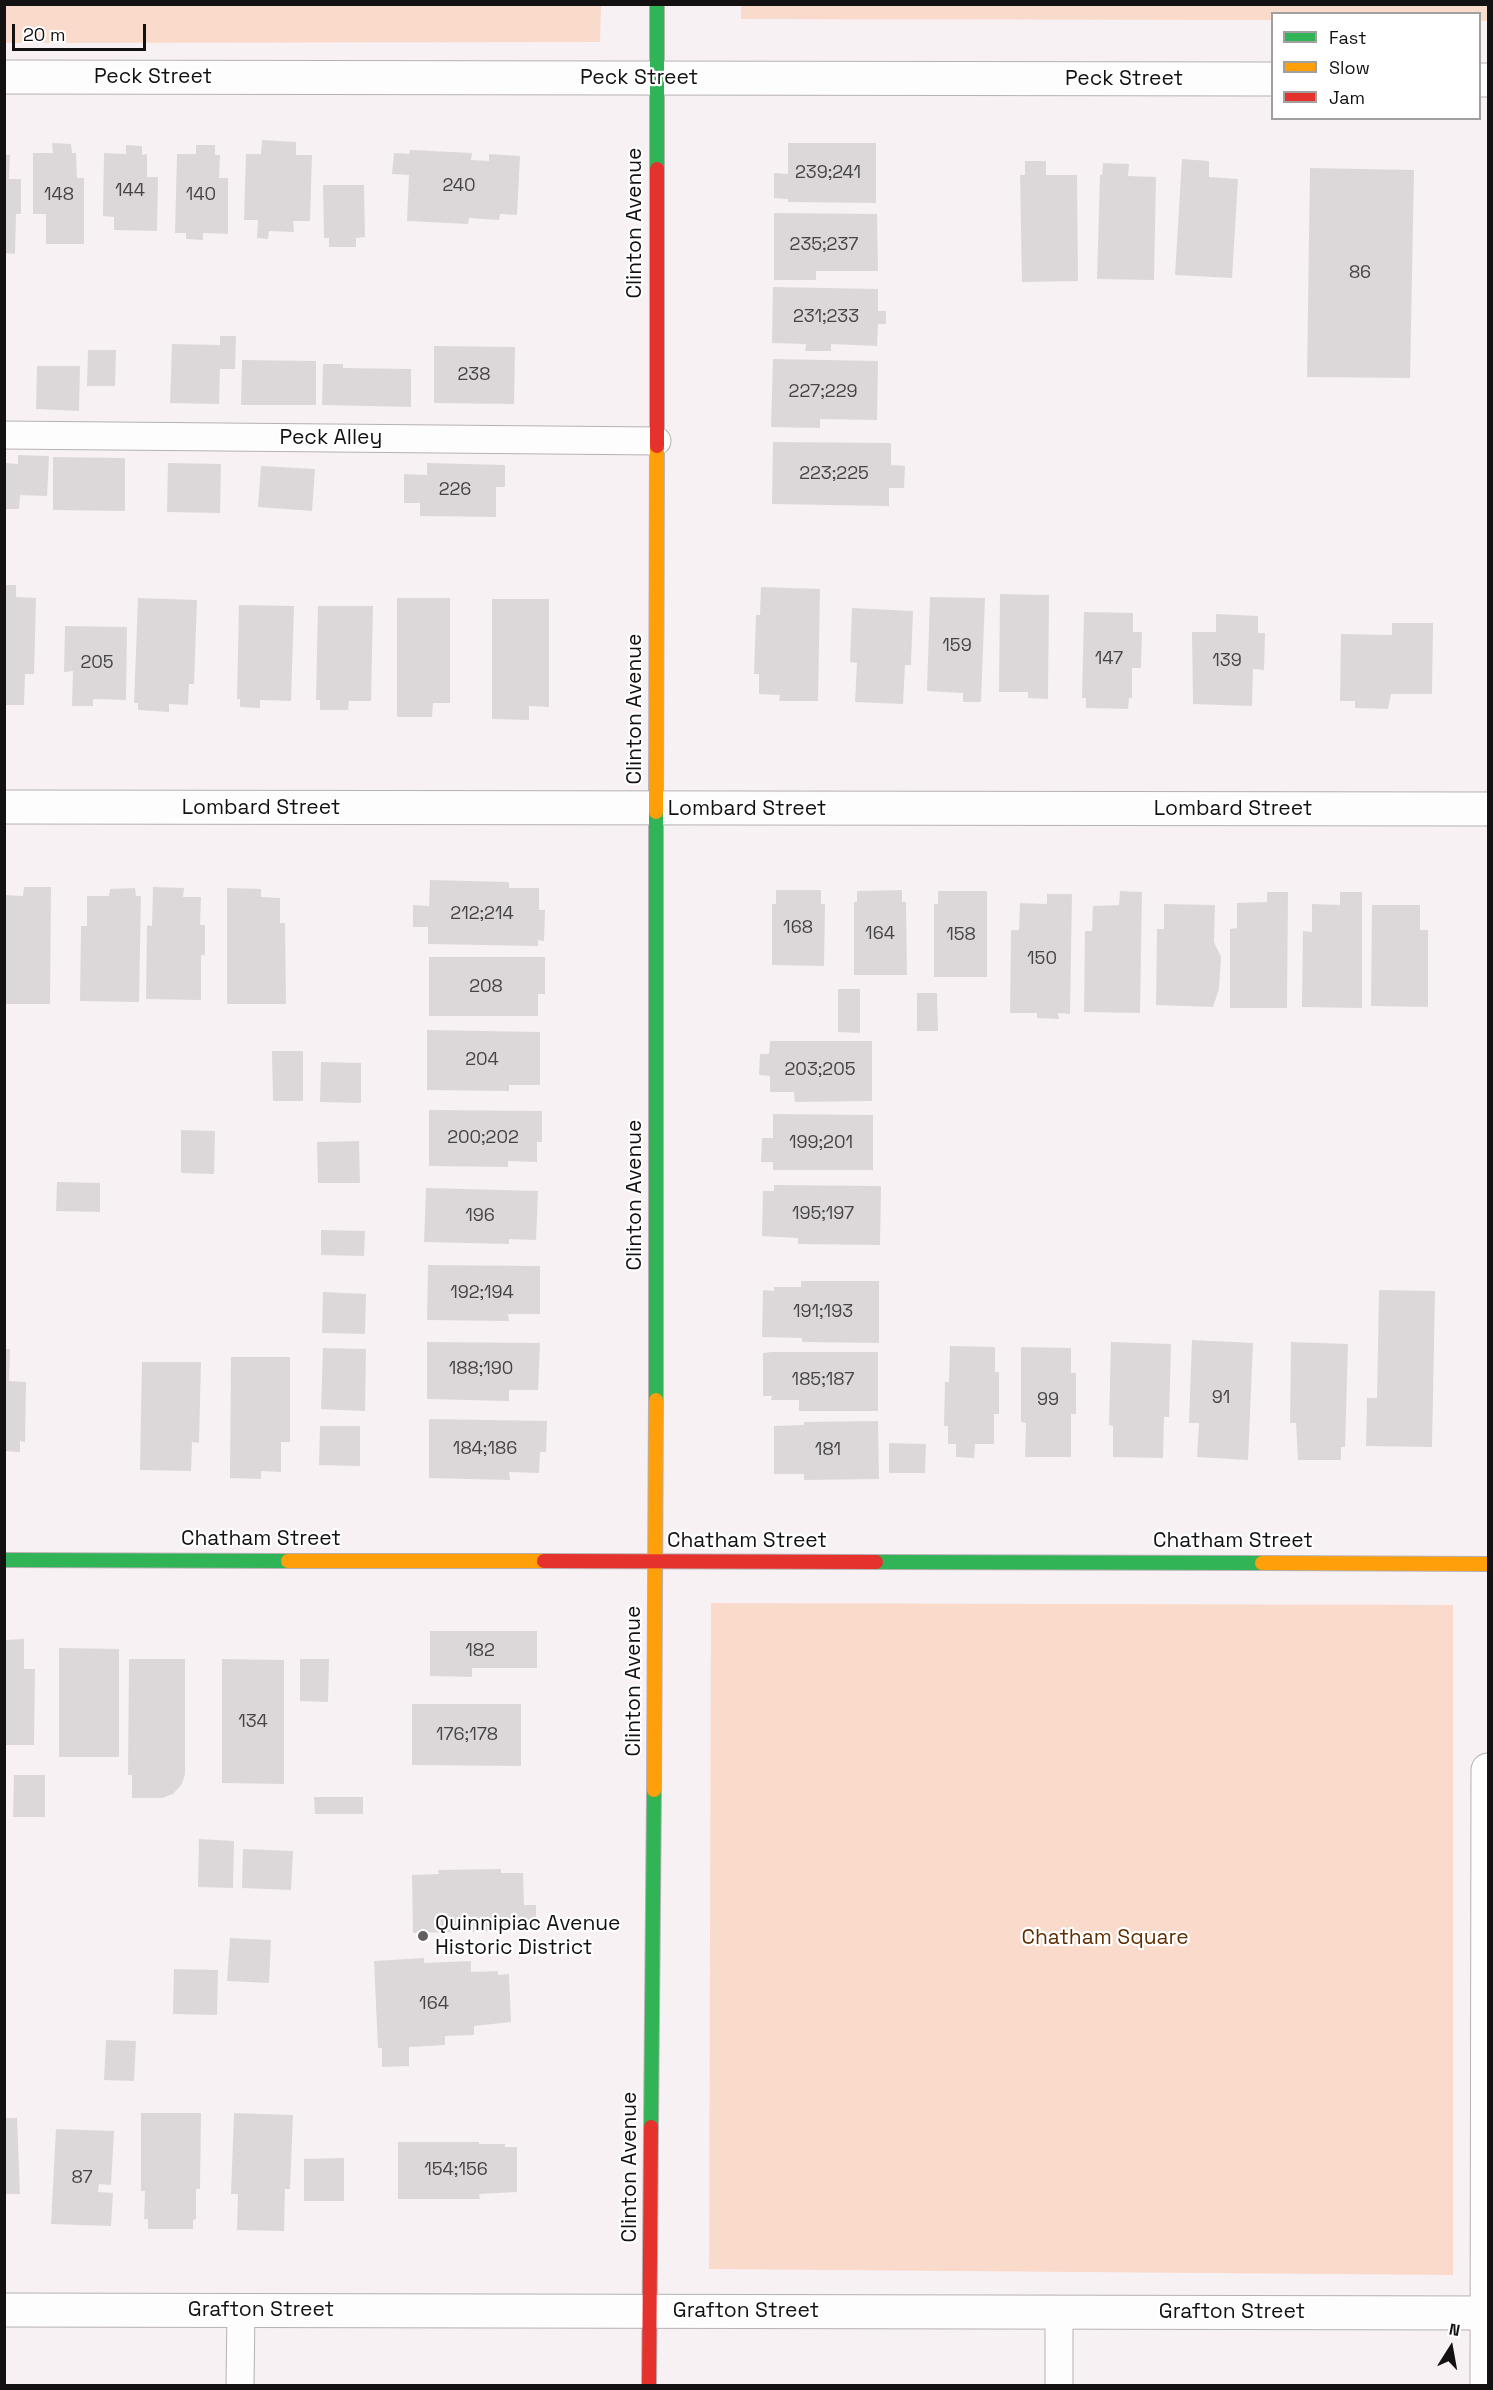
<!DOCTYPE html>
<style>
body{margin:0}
#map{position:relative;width:1493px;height:2390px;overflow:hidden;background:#f7f1f4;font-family:"Space Grotesk",sans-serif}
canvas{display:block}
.frame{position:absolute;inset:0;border:6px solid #141113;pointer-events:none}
.legend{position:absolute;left:1271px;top:12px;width:210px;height:108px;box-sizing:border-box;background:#fff;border:2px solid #a1a0a1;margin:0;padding:8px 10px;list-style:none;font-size:18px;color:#141113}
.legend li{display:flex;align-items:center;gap:12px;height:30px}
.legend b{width:30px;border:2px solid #a1a0a1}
.north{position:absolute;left:1421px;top:2318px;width:60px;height:60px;-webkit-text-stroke:4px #fff;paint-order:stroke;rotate:11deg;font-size:16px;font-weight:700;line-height:24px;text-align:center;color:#141113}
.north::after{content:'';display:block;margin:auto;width:21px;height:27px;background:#141113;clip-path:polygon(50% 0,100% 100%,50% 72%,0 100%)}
.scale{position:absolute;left:12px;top:24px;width:134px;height:27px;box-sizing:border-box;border:3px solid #141113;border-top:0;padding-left:8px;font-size:18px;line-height:21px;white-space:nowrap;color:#141113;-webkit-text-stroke:4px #fff;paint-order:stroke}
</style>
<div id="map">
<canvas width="1493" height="2390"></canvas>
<div class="frame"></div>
<ul class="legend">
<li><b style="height:8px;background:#30b455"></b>Fast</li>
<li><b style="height:8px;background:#ff9f0a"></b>Slow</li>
<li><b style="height:8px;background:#e5322d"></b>Jam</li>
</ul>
<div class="north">N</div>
<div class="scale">20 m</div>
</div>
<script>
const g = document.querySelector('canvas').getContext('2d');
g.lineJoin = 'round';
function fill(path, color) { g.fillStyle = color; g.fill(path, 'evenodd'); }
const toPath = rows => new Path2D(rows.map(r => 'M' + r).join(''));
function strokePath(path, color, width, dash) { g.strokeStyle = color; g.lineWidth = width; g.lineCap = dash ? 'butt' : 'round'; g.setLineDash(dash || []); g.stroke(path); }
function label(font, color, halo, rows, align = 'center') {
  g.font = font + ' "Space Grotesk",sans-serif'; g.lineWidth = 4.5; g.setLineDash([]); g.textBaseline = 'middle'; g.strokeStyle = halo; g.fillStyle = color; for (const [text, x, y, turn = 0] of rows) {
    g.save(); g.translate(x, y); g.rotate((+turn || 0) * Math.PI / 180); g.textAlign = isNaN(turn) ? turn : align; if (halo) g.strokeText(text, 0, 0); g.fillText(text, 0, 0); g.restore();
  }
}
fill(toPath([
 [4,5,601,5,600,42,5,43],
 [741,5,1488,4,1488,21,1480,21,1480,14,1272,14,1272,20,741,19],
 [711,1603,1453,1605,1453,2275,709,2269]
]), '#fadaca');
fill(toPath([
 [262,140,296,142,296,155,312,155,310,221,293,221,294,232,269,231,268,239,257,238,258,220,244,220,246,154,261,154],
 [52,143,71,144,72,153,76,153,77,178,84,178,84,244,46,244,46,214,33,214,33,153,53,153],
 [788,143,876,143,876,203,788,202,788,199,774,198,774,173,788,174],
 [126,145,142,146,142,155,147,154,147,177,158,177,157,231,114,230,114,217,103,216,104,153,126,154],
 [196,145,215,145,215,155,220,155,219,178,228,178,228,234,203,233,203,240,186,239,186,233,175,233,177,154,196,154],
 [410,150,472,153,471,160,489,161,489,154,520,156,517,215,500,214,499,220,469,218,468,224,407,221,409,175,392,174,394,153,409,154],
 [4,155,10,155,9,179,21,179,21,214,16,214,15,254,4,253],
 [1182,159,1209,161,1209,177,1238,179,1232,278,1175,275],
 [1025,161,1046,161,1046,175,1077,175,1078,281,1022,282,1020,175,1025,175],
 [1103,163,1129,164,1128,176,1156,177,1154,280,1097,279,1100,175,1102,175],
 [1310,168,1414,170,1410,378,1307,377],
 [323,185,364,185,365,237,356,238,356,247,329,247,329,238,324,238],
 [774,213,877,214,878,271,816,271,816,280,774,280],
 [773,287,878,289,878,311,886,311,886,324,878,324,877,346,831,344,831,351,805,351,806,344,772,343],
 [220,336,236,336,235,369,220,369,219,404,170,403,172,344,220,345],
 [434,346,515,347,514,404,434,403],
 [88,350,116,350,115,386,87,386],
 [773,359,878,361,877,420,820,419,820,428,771,427],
 [242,360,316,361,316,405,241,405],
 [323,364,343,364,343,368,411,369,411,407,322,405],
 [37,366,80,366,79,411,36,409],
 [773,442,891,443,891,465,905,466,904,488,889,488,889,506,772,504],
 [18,455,49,456,47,496,20,495,19,509,4,509,4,463,18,464],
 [53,457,125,458,125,511,53,510],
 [168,463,221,464,220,513,167,512],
 [427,463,505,465,505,487,496,487,496,517,420,516,420,503,404,503,404,474,427,475],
 [261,466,315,469,312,511,258,507],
 [4,585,16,585,16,597,36,598,34,674,25,674,24,705,4,705],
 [761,587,820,589,818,701,779,701,780,695,759,694,759,674,754,674,756,615,760,615],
 [1000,594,1049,595,1048,699,1028,698,1028,692,999,692],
 [930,597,985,598,981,702,963,702,963,693,927,691],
 [138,598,197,600,194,684,189,684,188,705,169,704,169,712,138,710,138,703,134,703],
 [397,598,450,598,450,703,433,703,432,717,397,717],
 [492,599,549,599,549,707,529,706,529,720,492,719],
 [239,605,294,606,291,701,260,700,260,708,240,707,240,699,237,699],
 [318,606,373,606,371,701,349,701,348,710,320,710,320,700,316,700],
 [852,608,913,611,911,665,905,665,903,704,855,702,857,663,850,662],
 [1084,612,1133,613,1133,632,1142,632,1141,668,1132,668,1132,698,1129,698,1128,709,1086,708,1086,698,1082,698],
 [1216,614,1258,616,1258,633,1265,633,1264,670,1253,669,1252,706,1193,704,1192,632,1216,632],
 [1392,623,1433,623,1432,694,1391,694,1388,709,1355,708,1355,701,1340,701,1341,634,1392,635],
 [65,626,127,627,126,700,93,699,93,706,72,706,73,671,64,672],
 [430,880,509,882,509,888,539,888,539,910,545,910,544,941,538,940,538,946,428,944,428,927,413,927,413,905,429,906],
 [24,887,51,887,50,1004,4,1004,4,895,23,896],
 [153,887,184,888,183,897,201,897,200,925,205,925,205,955,201,955,201,1000,146,999,147,925,152,926],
 [135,888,136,896,141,896,139,1002,80,1001,81,926,87,926,87,896,109,896,110,889],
 [227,888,261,889,261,897,280,898,280,923,285,923,286,1004,227,1004],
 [776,890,821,890,821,904,825,904,824,966,772,965,772,904,776,904],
 [902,890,902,902,906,902,907,975,854,975,854,902,857,902,857,891],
 [938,891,987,891,987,977,934,977,934,904,938,904],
 [1120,891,1142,892,1140,1013,1084,1012,1085,931,1092,931,1093,906,1119,905],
 [1267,892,1288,892,1287,1008,1230,1008,1230,929,1237,928,1237,903,1267,902],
 [1340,892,1362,892,1362,1008,1302,1007,1303,931,1312,932,1312,904,1340,905],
 [1047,894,1072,894,1070,1014,1058,1013,1059,1019,1037,1018,1037,1013,1010,1013,1011,930,1019,930,1020,903,1047,904],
 [1164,904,1215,905,1214,942,1221,957,1219,989,1213,1007,1156,1005,1157,929,1164,929],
 [1372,905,1420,905,1420,930,1428,930,1428,1007,1371,1006],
 [429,957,545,957,545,994,538,994,538,1016,429,1016],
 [838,989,860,989,860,1033,838,1032],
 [917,993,937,993,938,1031,917,1031],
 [427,1030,540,1032,540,1085,509,1085,509,1091,427,1090],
 [770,1041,872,1041,872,1101,795,1102,794,1092,770,1092,770,1076,759,1075,760,1054,769,1054],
 [272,1051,303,1051,303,1101,273,1101],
 [321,1062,361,1063,361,1103,320,1102],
 [429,1110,542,1111,542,1142,537,1142,537,1162,508,1161,508,1167,429,1166],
 [773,1114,873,1115,873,1170,773,1170,773,1162,761,1162,762,1138,773,1138],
 [181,1130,215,1131,214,1174,181,1173],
 [359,1141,360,1183,318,1183,317,1142],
 [57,1182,100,1183,100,1212,56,1211],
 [774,1185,881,1186,880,1245,798,1244,798,1238,762,1236,763,1191,774,1191],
 [426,1188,538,1191,536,1240,509,1239,509,1244,424,1242],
 [321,1230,365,1231,364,1256,321,1255],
 [428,1265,540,1266,540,1314,508,1314,509,1321,427,1320],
 [801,1281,879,1281,879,1343,802,1342,802,1338,762,1337,763,1290,774,1291,774,1287,801,1287],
 [1379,1290,1435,1291,1432,1447,1366,1446,1367,1398,1377,1398],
 [323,1292,366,1294,365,1334,322,1333],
 [1192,1340,1253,1343,1248,1460,1197,1457,1199,1423,1189,1423],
 [427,1342,540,1343,538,1390,509,1390,509,1401,427,1399],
 [1111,1342,1171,1344,1169,1417,1164,1417,1163,1458,1113,1457,1113,1426,1109,1425],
 [1291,1342,1348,1344,1345,1447,1341,1447,1341,1460,1298,1460,1296,1423,1290,1423],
 [950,1346,995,1347,995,1372,999,1372,999,1414,994,1414,994,1444,975,1444,974,1458,956,1457,956,1444,948,1444,948,1426,944,1426,945,1382,949,1382],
 [1021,1347,1071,1348,1071,1373,1076,1373,1076,1414,1071,1414,1071,1457,1025,1457,1026,1423,1021,1422],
 [323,1348,366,1349,365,1411,321,1409],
 [4,1349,10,1349,9,1381,26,1382,25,1442,20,1441,20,1452,4,1451],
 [772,1352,878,1352,878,1411,799,1411,799,1400,771,1400,772,1396,763,1396,763,1353],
 [231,1357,290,1357,290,1442,281,1442,281,1472,261,1471,261,1479,230,1478],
 [142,1362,201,1362,199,1443,192,1442,191,1471,140,1470],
 [429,1419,547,1421,546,1452,540,1452,539,1473,509,1472,510,1480,429,1478],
 [878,1421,879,1479,804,1480,804,1474,774,1474,774,1426,804,1425,804,1422],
 [320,1426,360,1426,360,1466,319,1465],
 [889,1443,926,1444,925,1473,889,1473],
 [430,1631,537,1631,537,1668,472,1668,472,1677,430,1676],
 [24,1639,24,1669,35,1669,34,1745,4,1745,4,1640],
 [59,1648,119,1649,119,1757,59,1757],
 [129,1659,185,1659,185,1774,182,1784,173,1794,162,1798,132,1798,132,1775,128,1775],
 [222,1659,284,1660,284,1784,222,1783],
 [300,1659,329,1659,328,1702,300,1701],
 [412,1704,521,1704,521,1766,412,1765],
 [14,1775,45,1775,45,1817,13,1817],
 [314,1797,363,1797,363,1814,315,1814],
 [199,1839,234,1841,233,1888,198,1887],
 [243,1849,293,1851,291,1890,242,1888],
 [501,1869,501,1873,523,1873,524,1905,536,1905,536,1930,413,1933,412,1875,439,1874,438,1870],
 [230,1938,271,1940,269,1983,227,1981],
 [424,1958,424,1963,471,1961,471,1972,498,1971,498,1975,509,1974,511,2022,474,2026,474,2035,445,2036,445,2045,409,2047,409,2066,382,2067,382,2048,378,2048,374,1961],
 [174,1969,218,1970,217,2015,173,2014],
 [106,2040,136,2041,134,2081,104,2080],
 [141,2113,201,2113,200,2189,196,2189,196,2219,193,2220,193,2229,148,2229,148,2219,144,2219,145,2191,141,2191],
 [234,2113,293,2115,290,2189,285,2189,284,2231,237,2230,238,2194,231,2194],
 [5,2118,17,2118,20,2194,5,2194],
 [56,2129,114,2131,111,2185,99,2184,98,2192,113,2193,111,2226,51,2224],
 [398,2142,479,2142,479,2144,505,2144,505,2147,517,2147,517,2192,479,2194,480,2199,398,2199],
 [344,2158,344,2201,304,2201,304,2159]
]), '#dcd8d9');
const lane = toPath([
 [4,435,657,441],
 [1059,2312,1059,2386],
 [240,2386,241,2310]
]);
const street = toPath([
 [4,77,1272,79],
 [1480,80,1488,80],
 [4,807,1488,809],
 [4,2310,1488,2313],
 [1487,2386,1488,1770]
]);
const fast = toPath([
 [657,169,657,4],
 [656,1400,656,812],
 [4,1560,288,1561],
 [876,1562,1262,1563],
 [651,2127,654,1790]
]);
const slow = toPath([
 [656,812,657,446],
 [288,1561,544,1561],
 [1262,1563,1488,1564],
 [654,1790,656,1400]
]);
const jam = toPath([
 [657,446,657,169],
 [544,1561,876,1562],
 [649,2386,651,2127]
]);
strokePath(lane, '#b6b1b3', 29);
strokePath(street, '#b6b1b3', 35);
strokePath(fast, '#b6b1b3', 16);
strokePath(slow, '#b6b1b3', 16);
strokePath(jam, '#b6b1b3', 16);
strokePath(lane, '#fefdfd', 27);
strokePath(street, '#fefdfd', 33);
strokePath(fast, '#30b455', 14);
strokePath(slow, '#ff9f0a', 14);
strokePath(jam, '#e5322d', 14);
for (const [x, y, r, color] of [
 [423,1936,6,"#635f62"]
]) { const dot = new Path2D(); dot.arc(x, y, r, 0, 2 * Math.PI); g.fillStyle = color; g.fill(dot); strokePath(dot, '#fff', 2); }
label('18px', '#474446', null, [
 ["239;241",828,173],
 ["240",459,186],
 ["144",130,191],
 ["148",59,195],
 ["140",201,195],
 ["235;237",824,245],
 ["86",1360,273],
 ["231;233",826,317],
 ["238",474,375],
 ["227;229",823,392],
 ["223;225",834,474],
 ["226",455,490],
 ["159",957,646],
 ["147",1109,659],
 ["139",1227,661],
 ["205",97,663],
 ["212;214",482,914],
 ["168",798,928],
 ["164",880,934],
 ["158",961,935],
 ["150",1042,959],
 ["208",486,987],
 ["204",482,1060],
 ["203;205",820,1070],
 ["200;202",483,1138],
 ["199;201",821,1143],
 ["195;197",823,1214],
 ["196",480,1216],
 ["192;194",482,1293],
 ["191;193",823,1312],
 ["188;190",481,1369],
 ["185;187",823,1380],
 ["91",1221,1398],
 ["99",1048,1400],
 ["184;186",485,1449],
 ["181",828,1450],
 ["182",480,1651],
 ["134",253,1722],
 ["176;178",467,1735],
 ["164",434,2004],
 ["154;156",456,2170],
 ["87",82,2178]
]);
label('21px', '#141113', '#fff', [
 ["Peck Street",153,77],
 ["Peck Street",639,78],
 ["Peck Street",1124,79],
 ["Clinton Avenue",635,223,-90],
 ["Peck Alley",331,438],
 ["Clinton Avenue",635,709,-90],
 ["Lombard Street",261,808],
 ["Lombard Street",747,809],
 ["Lombard Street",1233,809],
 ["Clinton Avenue",635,1195,-90],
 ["Chatham Street",261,1539],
 ["Chatham Street",747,1541],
 ["Chatham Street",1233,1541],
 ["Clinton Avenue",634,1681,-90],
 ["Clinton Avenue",630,2167,-90],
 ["Grafton Street",261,2310],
 ["Grafton Street",746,2311],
 ["Grafton Street",1232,2312]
]);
label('21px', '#141113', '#fff', [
 ["Quinnipiac Avenue",435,1924],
 ["Historic District",435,1948]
], 'left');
label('21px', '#622d00', '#fff', [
 ["Chatham Square",1105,1938]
]);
</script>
